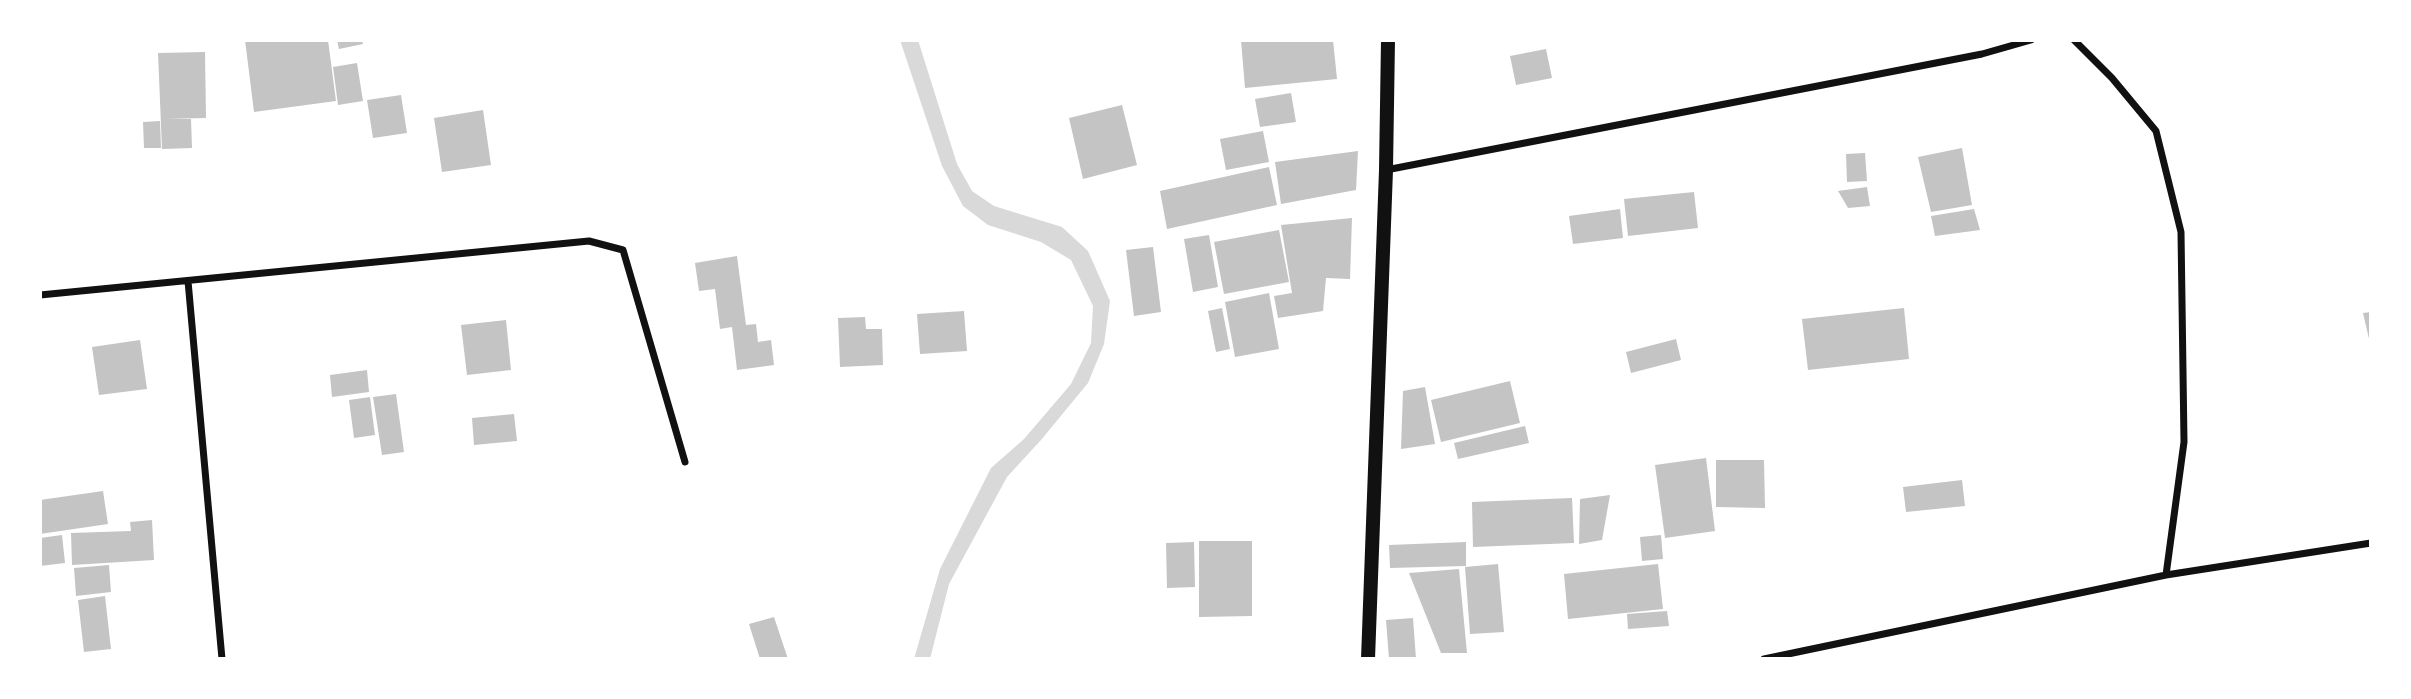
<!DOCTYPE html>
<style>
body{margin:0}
#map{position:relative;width:2411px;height:699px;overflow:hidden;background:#fff;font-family:"Asap Condensed",sans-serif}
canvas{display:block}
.frame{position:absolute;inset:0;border:42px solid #fff;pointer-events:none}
</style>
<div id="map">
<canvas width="2411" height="699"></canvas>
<div class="frame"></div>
</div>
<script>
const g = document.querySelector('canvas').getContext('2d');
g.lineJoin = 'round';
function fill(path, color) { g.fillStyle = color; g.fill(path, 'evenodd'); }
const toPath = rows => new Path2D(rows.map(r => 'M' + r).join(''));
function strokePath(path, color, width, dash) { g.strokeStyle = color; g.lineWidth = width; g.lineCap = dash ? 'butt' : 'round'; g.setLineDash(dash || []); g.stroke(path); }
fill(toPath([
 [900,40,918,40,957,164,972,191,994,206,1062,227,1088,251,1110,301,1104,344,1088,383,1041,440,1007,477,949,584,930,659,914,659,940,569,991,468,1024,439,1071,384,1091,343,1093,306,1071,260,1041,242,988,225,963,206,942,166]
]), '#d9d9d9');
fill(toPath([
 [245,40,328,40,336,101,254,112],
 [337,40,362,40,363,44,339,49],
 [1241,40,1333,40,1337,79,1245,88],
 [1546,49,1552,78,1516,85,1510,56],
 [205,52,206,118,165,119,191,119,192,148,162,149,158,53],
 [357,63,363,101,338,105,333,67],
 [1291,93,1296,122,1260,127,1255,99],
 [401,95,407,133,373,138,367,100],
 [1122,105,1137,165,1083,179,1069,118],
 [483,110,491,165,442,172,434,118],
 [160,121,161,148,144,148,143,122],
 [1263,131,1269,162,1226,170,1220,139],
 [1962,148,1972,205,1931,212,1918,157],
 [1358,151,1356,190,1281,204,1275,162],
 [1865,153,1867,181,1847,182,1846,154],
 [1269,167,1277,205,1167,229,1160,191],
 [1867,187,1870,206,1848,208,1838,191],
 [1694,192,1698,228,1628,236,1624,199],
 [1620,209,1623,238,1573,244,1569,216],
 [1974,209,1980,230,1935,236,1931,216],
 [1352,218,1350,279,1326,278,1323,311,1278,318,1274,296,1292,293,1281,225],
 [1279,230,1289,282,1224,294,1214,242],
 [1209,235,1218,287,1193,292,1184,239],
 [1153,247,1161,312,1134,316,1126,250],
 [737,256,746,325,756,324,758,342,771,340,774,365,737,370,732,327,720,329,715,289,699,291,695,263],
 [1269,293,1279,349,1235,357,1225,302],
 [1222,308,1230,349,1216,352,1208,311],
 [1904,308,1909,359,1808,370,1802,319],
 [964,311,967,351,920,354,917,314],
 [2371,312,2371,343,2370,343,2363,313],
 [865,317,866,329,882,329,883,365,840,367,838,318],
 [506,320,511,370,467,375,461,325],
 [1676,339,1681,360,1631,373,1626,352],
 [140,340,147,389,99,395,92,347],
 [367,370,369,392,332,397,330,375],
 [1510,381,1520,423,1441,442,1431,400],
 [1425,387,1435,444,1401,449,1403,391],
 [396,394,404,452,382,455,373,397],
 [370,397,375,435,354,438,349,400],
 [514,414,517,441,474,445,472,418],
 [1525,426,1529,443,1458,459,1454,443],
 [1706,458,1715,531,1665,538,1655,465],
 [1716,460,1764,460,1765,508,1716,507],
 [1962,480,1965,506,1906,512,1903,487],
 [103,491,108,524,40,534,40,500],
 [1610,495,1602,540,1579,544,1580,499],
 [1572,498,1574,543,1473,547,1472,502],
 [152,520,154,560,72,565,71,533,131,531,130,522],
 [62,535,65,563,40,566,40,538],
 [1661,535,1663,559,1642,561,1640,537],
 [1199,541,1252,541,1252,616,1199,617],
 [1194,542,1195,587,1167,588,1166,543],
 [1466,542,1466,566,1390,568,1389,545],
 [1498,564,1504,632,1470,634,1465,567],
 [1658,564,1663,609,1568,619,1564,574],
 [109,565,111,592,76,596,74,568],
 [1459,569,1467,653,1441,653,1409,573],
 [105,596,111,649,84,652,78,600],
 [1667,611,1669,626,1628,629,1627,614],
 [774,617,788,659,760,659,749,624],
 [1413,618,1416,659,1389,659,1386,620]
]), '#c4c4c4');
strokePath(toPath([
 [2074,40,2112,78,2156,131,2181,232,2184,442,2166,575],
 [1386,170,1982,54,2031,40],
 [188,281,222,659],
 [40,295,589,241,623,250,685,462],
 [1764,659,2166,575,2371,543]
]), '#111', 7);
strokePath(toPath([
 [1368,659,1386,170,1388,40]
]), '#111', 14);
</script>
